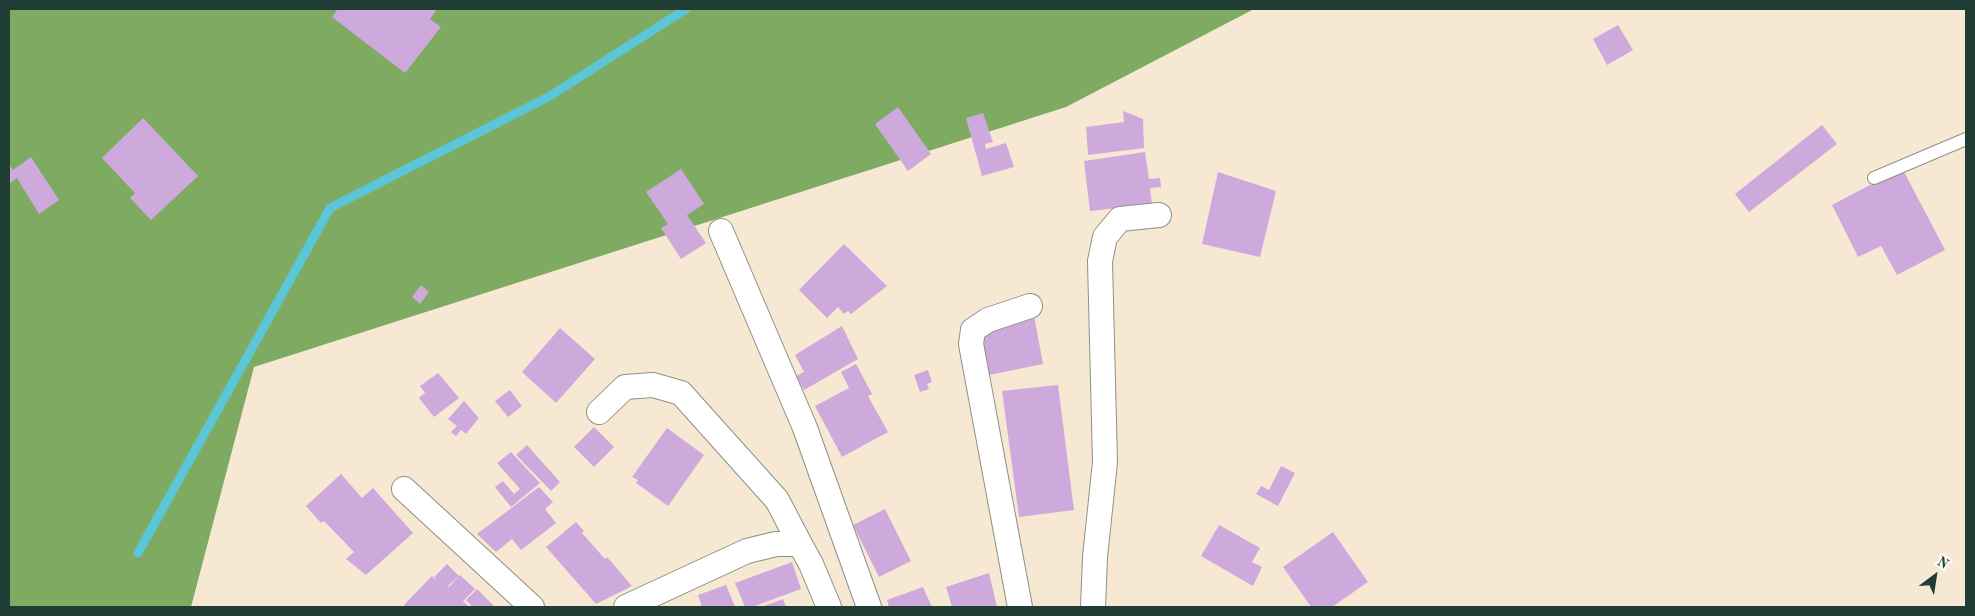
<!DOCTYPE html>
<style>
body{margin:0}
#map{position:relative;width:1975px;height:616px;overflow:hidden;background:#f7e8d4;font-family:"Old Standard TT",serif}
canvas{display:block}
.frame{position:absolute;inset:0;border:10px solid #1f3d34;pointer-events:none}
.north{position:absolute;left:1910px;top:551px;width:50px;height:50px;-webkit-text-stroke:4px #fdfcf7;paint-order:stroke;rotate:31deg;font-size:14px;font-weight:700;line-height:20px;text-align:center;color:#1f3d34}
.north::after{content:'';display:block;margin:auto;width:18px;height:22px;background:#1f3d34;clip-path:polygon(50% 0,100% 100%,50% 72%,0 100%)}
</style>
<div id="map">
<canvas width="1975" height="616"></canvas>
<div class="frame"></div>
<div class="north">N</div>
</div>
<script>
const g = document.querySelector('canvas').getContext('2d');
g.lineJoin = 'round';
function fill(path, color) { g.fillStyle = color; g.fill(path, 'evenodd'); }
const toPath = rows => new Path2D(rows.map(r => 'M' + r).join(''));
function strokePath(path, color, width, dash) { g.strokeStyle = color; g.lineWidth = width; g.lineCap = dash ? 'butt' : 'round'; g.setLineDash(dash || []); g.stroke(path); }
fill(toPath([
 [9,9,1254,9,1066,107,254,367,191,607,9,607]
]), '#7faa62');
strokePath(toPath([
 [138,553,330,208,550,96,686,9]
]), '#5bc6d5', 9);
fill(toPath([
 [338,9,437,9,430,19,441,27,405,73,332,17],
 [1618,25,1633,50,1607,65,1593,39],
 [898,107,931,154,908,171,875,124],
 [1123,111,1143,119,1144,148,1088,155,1086,127,1124,122],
 [983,113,993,142,985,144,986,149,1006,143,1014,167,982,176,966,118],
 [143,118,198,176,151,220,130,198,135,193,102,158],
 [1822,125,1837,144,1749,212,1735,194],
 [1145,152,1149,179,1160,178,1161,187,1150,188,1152,204,1090,211,1084,161],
 [31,157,59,200,39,214,17,178,9,184,9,164,13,170],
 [1902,168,1945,250,1897,275,1881,246,1858,257,1832,205],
 [681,169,704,204,687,215,706,243,681,259,661,228,668,224,646,192],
 [1218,172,1276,191,1260,257,1202,244],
 [844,244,887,286,851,314,848,311,844,314,838,307,827,318,799,290],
 [421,285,429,292,420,304,412,297],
 [1033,310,1043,364,989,375,979,321],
 [842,326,858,359,804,390,796,376,804,372,795,355],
 [560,328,595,359,556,403,522,372],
 [856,364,872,394,868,396,888,432,842,457,815,406,849,388,841,372],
 [928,370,932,382,927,384,929,389,920,392,914,375],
 [438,373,459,398,434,417,419,398,425,393,420,386],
 [1058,385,1074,510,1019,517,1002,391],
 [510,390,522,406,508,417,495,401],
 [464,401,479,418,466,434,461,430,456,436,451,432,457,426,448,419],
 [594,427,614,447,594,467,574,447],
 [667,428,704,455,668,506,636,483,638,480,632,477],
 [527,445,560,482,551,491,516,455],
 [511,452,540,483,511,507,495,487,503,481,514,494,520,489,497,463],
 [1281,466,1295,473,1278,506,1256,494,1261,486,1269,490],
 [341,474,362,498,373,488,413,533,366,575,346,559,354,552,324,521,321,523,306,506],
 [539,487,553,502,545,509,556,523,521,550,512,539,496,552,477,534],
 [885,509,911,561,879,577,853,525],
 [576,522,584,531,582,533,605,559,607,557,632,586,596,604,546,547],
 [1219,525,1260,548,1252,562,1262,567,1253,586,1201,556],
 [1333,532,1368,582,1332,607,1311,607,1283,567],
 [792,562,801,589,752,607,745,607,735,583],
 [447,564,459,576,448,586,441,580,449,587,460,575,475,589,463,601,468,606,467,607,407,607,404,605,432,576,438,582,434,577],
 [989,573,997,607,952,607,946,587],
 [726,585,735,607,702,607,698,595],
 [923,587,932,607,889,607,887,600],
 [477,589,495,607,473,607,466,600],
 [783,599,786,607,761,607]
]), '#ceaadc');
const service = toPath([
 [1874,178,1966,139]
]);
const minor = toPath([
 [721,231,805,428,869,607],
 [599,412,625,387,653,385,681,393,777,500,800,544],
 [404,489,532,607],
 [626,607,747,551,776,544,800,544,811,564,829,607],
 [1020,607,971,344,973,330,988,320,1030,306],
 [1093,607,1095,557,1105,462,1100,261,1105,237,1120,219,1159,215]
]);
strokePath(service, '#8b9284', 14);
strokePath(minor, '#8b9284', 26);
strokePath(service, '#fff', 12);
strokePath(minor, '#fff', 24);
</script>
